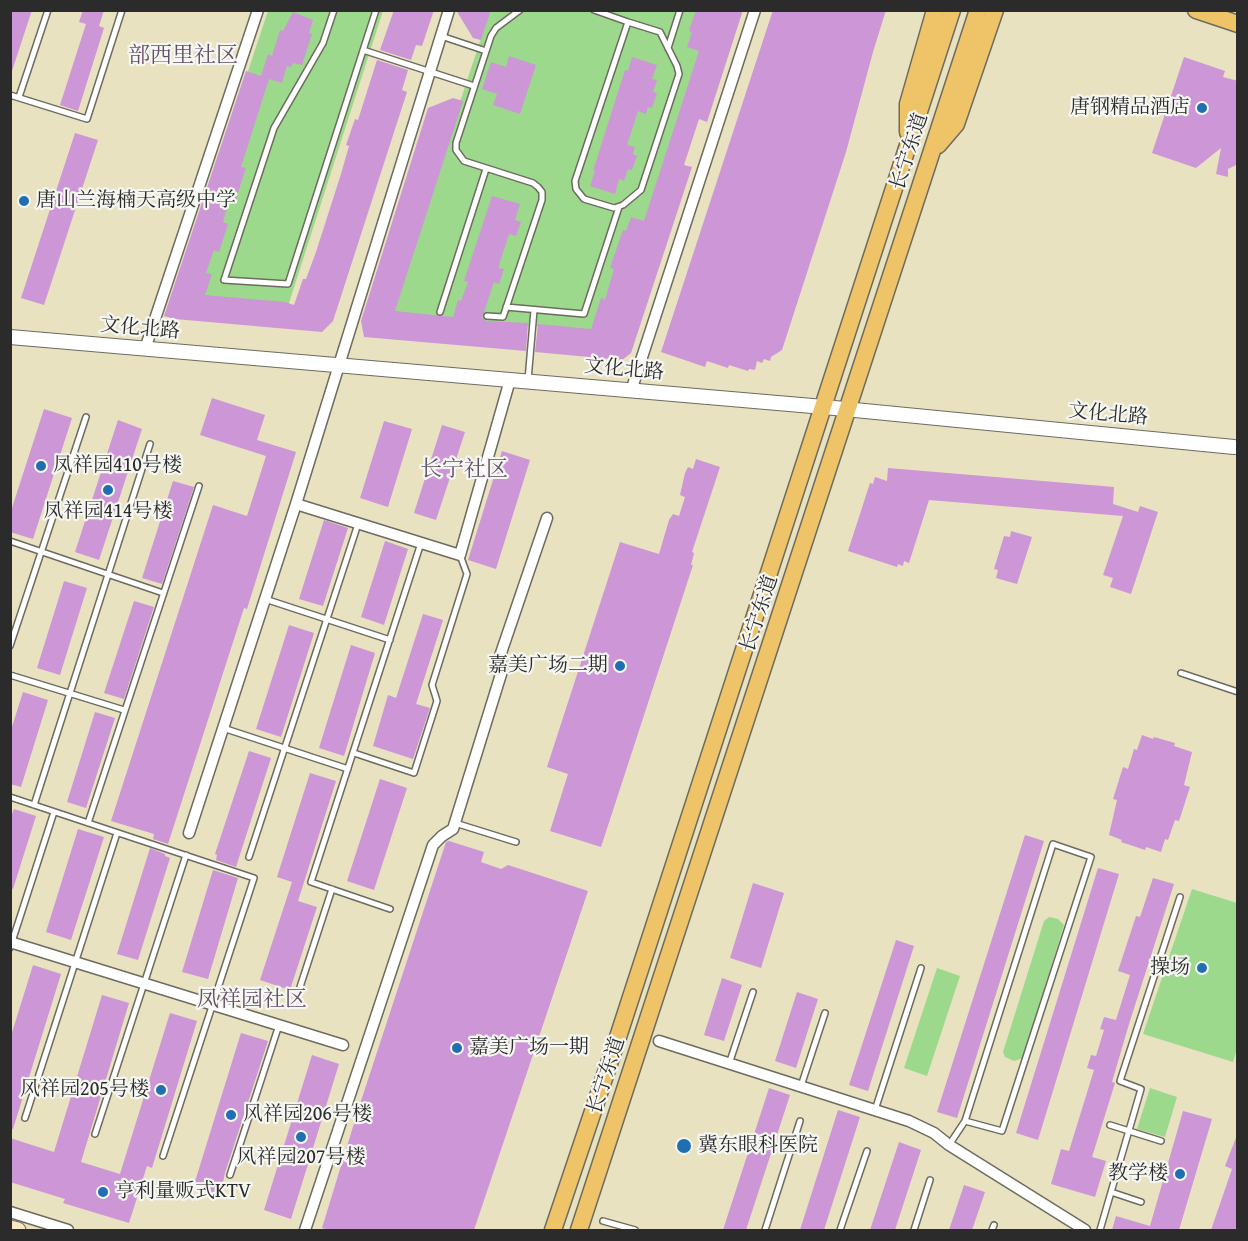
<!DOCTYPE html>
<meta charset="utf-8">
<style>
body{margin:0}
#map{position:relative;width:1248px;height:1241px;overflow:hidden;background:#e8e2c1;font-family:"Gentium Book Plus",serif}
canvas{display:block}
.frame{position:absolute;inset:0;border:12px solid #2b2b2b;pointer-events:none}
</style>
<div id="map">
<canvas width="1248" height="1241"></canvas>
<div class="frame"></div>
</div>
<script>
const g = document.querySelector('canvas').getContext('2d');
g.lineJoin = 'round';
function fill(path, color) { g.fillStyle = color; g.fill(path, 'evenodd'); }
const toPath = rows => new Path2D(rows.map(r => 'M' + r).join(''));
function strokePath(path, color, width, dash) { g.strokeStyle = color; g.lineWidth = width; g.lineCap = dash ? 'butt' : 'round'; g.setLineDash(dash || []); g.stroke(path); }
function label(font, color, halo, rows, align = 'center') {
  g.font = font + ' "Gentium Book Plus","Noto Serif SC",serif'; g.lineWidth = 4.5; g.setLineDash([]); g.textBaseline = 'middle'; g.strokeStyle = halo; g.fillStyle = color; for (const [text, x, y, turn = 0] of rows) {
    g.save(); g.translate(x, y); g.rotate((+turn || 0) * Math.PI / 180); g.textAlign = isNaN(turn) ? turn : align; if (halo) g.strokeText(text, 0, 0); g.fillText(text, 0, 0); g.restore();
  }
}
fill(toPath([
 [268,11,383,11,288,306,174,294],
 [490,11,732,11,627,332,389,317],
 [1192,889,1237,903,1238,1046,1233,1062,1143,1034],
 [1049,917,1058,919,1064,925,1023,1058,1014,1061,1005,1057,1003,1052,1044,921],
 [937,968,960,976,927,1076,904,1068],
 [1150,1088,1177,1097,1165,1137,1137,1129]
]), '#9dd98d');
fill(toPath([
 [12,10,32,10,12,71,10,70],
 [83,10,104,10,99,26,104,28,78,111,60,105,86,24,79,22],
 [394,10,434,10,422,46,416,45,411,60,380,50],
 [456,10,491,10,481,40,473,38],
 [696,10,743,10,707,122,699,119,684,165,692,167,631,353,622,360,535,352,538,324,591,329,601,298,605,300,614,269,610,268,623,230,626,231,631,217,644,221,699,51,687,47,692,32,689,31],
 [773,10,886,10,873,52,846,152,782,350,771,357,770,361,764,359,762,363,757,361,755,370,749,369,748,371,729,365,728,368,707,361,705,367,661,352],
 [293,12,313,20,309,33,312,34,302,65,293,63,291,67,287,66,282,83,269,79,241,167,246,168,241,183,236,200,230,198,223,222,228,224,222,243,219,252,214,250,206,273,212,274,205,295,285,302,294,305,303,279,306,279,316,252,341,174,349,146,346,145,355,119,358,120,377,60,408,70,402,90,407,92,333,321,322,332,175,319,164,316,246,71,261,76,268,54,272,56,280,30,283,31],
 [509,56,536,65,520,114,493,105,497,94,482,89,491,62,506,67],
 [632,57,657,65,652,79,657,80,653,92,657,93,652,108,648,107,646,114,638,111,627,145,635,147,633,154,637,156,632,170,628,169,624,181,619,179,615,194,590,186,595,171,593,171,625,70,628,71],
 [1184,57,1225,71,1223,77,1238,81,1238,164,1228,169,1228,177,1216,174,1221,148,1196,168,1152,153],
 [453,98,463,101,395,311,453,317,458,300,461,301,468,282,464,281,492,196,520,204,515,220,521,222,516,236,509,234,498,268,504,269,499,284,494,282,482,318,487,321,528,323,526,351,364,337,361,321,428,108],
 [75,133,98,140,44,305,21,298],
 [212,398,265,415,257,440,296,452,247,609,244,608,168,844,153,839,154,834,111,821,213,505,247,516,266,456,200,435],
 [44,409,72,418,33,539,10,532,10,514],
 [118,420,142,429,99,560,75,552],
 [384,421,412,429,388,507,360,498],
 [442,425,465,432,436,520,414,513],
 [502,451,530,460,496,569,468,560],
 [696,459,720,467,692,552,694,553,691,565,693,565,601,847,550,831,568,774,547,767,620,542,659,554,669,520,673,514,679,516,685,497,680,495,685,473,688,467,693,469],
 [888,468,1114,487,1113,504,1138,512,1140,506,1158,512,1131,594,1110,587,1113,578,1103,575,1123,516,929,500,909,563,904,561,903,566,898,564,897,567,848,551,870,483,873,484,875,477,887,481],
 [173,481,194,487,162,584,142,578],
 [324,520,348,528,323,606,299,599],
 [1011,531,1032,537,1017,584,996,578,998,570,994,569,1004,536,1010,537],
 [385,541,408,549,384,625,361,617],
 [64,581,87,588,60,675,37,668],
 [134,601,154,607,124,699,104,693],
 [423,614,443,620,416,704,430,708,413,759,373,746,388,695,396,698],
 [289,625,314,633,281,737,256,729],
 [351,645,375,653,344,756,319,748],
 [23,692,48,700,21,787,10,784,10,733],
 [95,712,115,718,86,808,67,802],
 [1142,735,1153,739,1154,737,1175,743,1174,746,1192,752,1184,785,1190,787,1179,821,1175,820,1168,840,1165,839,1161,852,1146,847,1145,850,1121,842,1122,840,1109,835,1117,800,1113,799,1123,767,1128,769,1134,749,1137,750],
 [249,751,271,758,236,867,216,860,217,855,215,854],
 [310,773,336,781,298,901,317,907,290,990,260,980,292,882,277,877],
 [380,779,407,788,374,890,347,881],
 [14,809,36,816,13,889,10,888,10,819],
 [78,829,104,837,71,940,46,932],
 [1025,835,1044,841,957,1118,937,1112],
 [449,841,484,852,481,862,501,869,508,865,588,891,474,1230,329,1230,322,1228,359,1107,446,842],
 [150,848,165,854,165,856,170,858,138,960,117,954],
 [1098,868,1119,874,1038,1140,1016,1133],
 [213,870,238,878,208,979,182,972],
 [1153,878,1174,884,1129,1024,1112,1082,1115,1083,1092,1157,1106,1161,1095,1197,1051,1184,1061,1149,1069,1151,1094,1070,1087,1068,1091,1055,1096,1056,1104,1030,1100,1029,1104,1017,1116,1020,1130,975,1118,971,1136,916,1140,917],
 [753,883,784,893,761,968,730,958],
 [896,940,914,946,868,1091,849,1085],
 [33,965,61,974,13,1129,10,1129,10,1039],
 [722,978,742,985,724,1041,704,1035],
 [797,992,818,999,796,1068,775,1061],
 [102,995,129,1003,81,1162,120,1174,170,1013,197,1021,152,1168,147,1166,129,1223,63,1203,65,1199,10,1182,10,1138,54,1152],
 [241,1033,268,1041,225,1173,220,1196,193,1188],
 [312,1055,339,1064,291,1219,264,1210],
 [769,1088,790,1095,746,1230,723,1230],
 [838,1110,860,1117,824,1230,800,1230],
 [1183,1111,1212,1119,1179,1230,1112,1230,1116,1216,1150,1226],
 [1237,1135,1238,1223,1235,1230,1211,1230,1232,1169,1225,1166],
 [899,1142,921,1150,895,1230,870,1230],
 [964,1185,985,1192,972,1230,949,1230]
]), '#cc96d7');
const service = toPath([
 [334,10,323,43,274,128,224,280,288,284,376,10],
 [594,10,628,22,660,32,677,66,679,74,641,190,623,205,614,208,584,199,576,189,575,181,628,22],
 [441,36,486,51],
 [668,48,680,10],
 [363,50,474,86],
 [10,95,87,119,122,10],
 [19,97,48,10],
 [506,307,584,314,619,207],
 [440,312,486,169],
 [487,316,503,317,542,200,542,192,538,187,533,183,464,161,456,150,456,143,491,36,496,28,520,10],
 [528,380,534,310],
 [10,541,163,593],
 [265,599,390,640],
 [10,646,86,417],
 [1181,673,1238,692],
 [10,675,124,710],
 [223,728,348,769],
 [354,753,414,773,437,701,432,685,467,574,460,555],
 [10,797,254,878,163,1156],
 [34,805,150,444],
 [88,823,199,486],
 [455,823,516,842],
 [249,857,358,524],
 [390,909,311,882,421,543],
 [10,948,54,812],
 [300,987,332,889],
 [729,1064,753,992],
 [801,1086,825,1013],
 [875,1110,921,968],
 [25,1118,117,833],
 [1110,1125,1161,1141],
 [95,1134,186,855],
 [949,1145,965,1121,1053,844,1091,857,1002,1131,965,1121],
 [230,1175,279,1025],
 [1111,1192,1141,1202],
 [603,1221,635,1230],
 [765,1230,800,1121],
 [840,1230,867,1151],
 [914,1230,930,1180],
 [992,1230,994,1225],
 [1100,1230,1141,1089,1120,1081,1180,897]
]);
const minor = toPath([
 [145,349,258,10],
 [631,391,755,10],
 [296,504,460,555,510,380],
 [189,833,296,504,449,10],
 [10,942,343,1045],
 [659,1041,909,1121,934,1133,949,1145,1085,1230],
 [10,1212,68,1230],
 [305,1230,433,845,442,836,453,829,502,671,500,656,547,518]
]);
const tertiary = toPath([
 [10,337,824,407,1234,447]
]);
const secondary = toPath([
 [10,1228,18,1230]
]);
const primary = toPath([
 [1196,10,1238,24],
 [908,132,908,104,935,10],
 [938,145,956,124,995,10],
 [553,1230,619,1034,952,10],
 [579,1230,978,10]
]);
strokePath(service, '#6d6b60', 8);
strokePath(minor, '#6d6b60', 13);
strokePath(tertiary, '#6d6b60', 16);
strokePath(secondary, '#6d6b60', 17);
strokePath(primary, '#6d6b60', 19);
strokePath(service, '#fff', 5);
strokePath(minor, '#fff', 10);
strokePath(tertiary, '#fff', 14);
strokePath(secondary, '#f9e7c3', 15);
strokePath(primary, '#efc469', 16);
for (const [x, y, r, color] of [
 [1202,108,6,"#1f6fb2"],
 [24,201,6,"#1f6fb2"],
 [41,466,6,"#1f6fb2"],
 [108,490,6,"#1f6fb2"],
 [620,666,6,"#1f6fb2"],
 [1202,968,6,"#1f6fb2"],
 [457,1048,6,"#1f6fb2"],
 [161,1090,6,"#1f6fb2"],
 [231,1115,6,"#1f6fb2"],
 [301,1137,6,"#1f6fb2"],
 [684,1146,8,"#1f6fb2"],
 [1180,1174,6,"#1f6fb2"],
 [103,1192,6,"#1f6fb2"]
]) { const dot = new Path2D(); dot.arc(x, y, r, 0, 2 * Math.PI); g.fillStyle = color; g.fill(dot); strokePath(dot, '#f6f6f2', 2); }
label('20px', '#2b2b2b', '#f6f6f2', [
 ["唐钢精品酒店",1190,108,"right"],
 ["唐山兰海楠天高级中学",36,201],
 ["凤祥园410号楼",53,466],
 ["凤祥园414号楼",108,512,"center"],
 ["嘉美广场二期",608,666,"right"],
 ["操场",1190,968,"right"],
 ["嘉美广场一期",469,1048],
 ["风祥园205号楼",149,1090,"right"],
 ["风祥园206号楼",243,1115],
 ["冀东眼科医院",698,1146],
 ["风祥园207号楼",301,1158,"center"],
 ["教学楼",1168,1174,"right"],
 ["亨利量贩式KTV",115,1192]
], 'left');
label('20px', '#2b2b2b', '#f6f6f2', [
 ["长宁东道",910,152,-72],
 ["文化北路",140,329,5],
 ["文化北路",624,370,5],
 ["文化北路",1108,415,5],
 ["长宁东道",760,614,-72],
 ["长宁东道",607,1076,-72]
]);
label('22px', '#635067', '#f6f6f2', [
 ["部西里社区",183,56],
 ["长宁社区",464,470],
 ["凤祥园社区",252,1000]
]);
</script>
